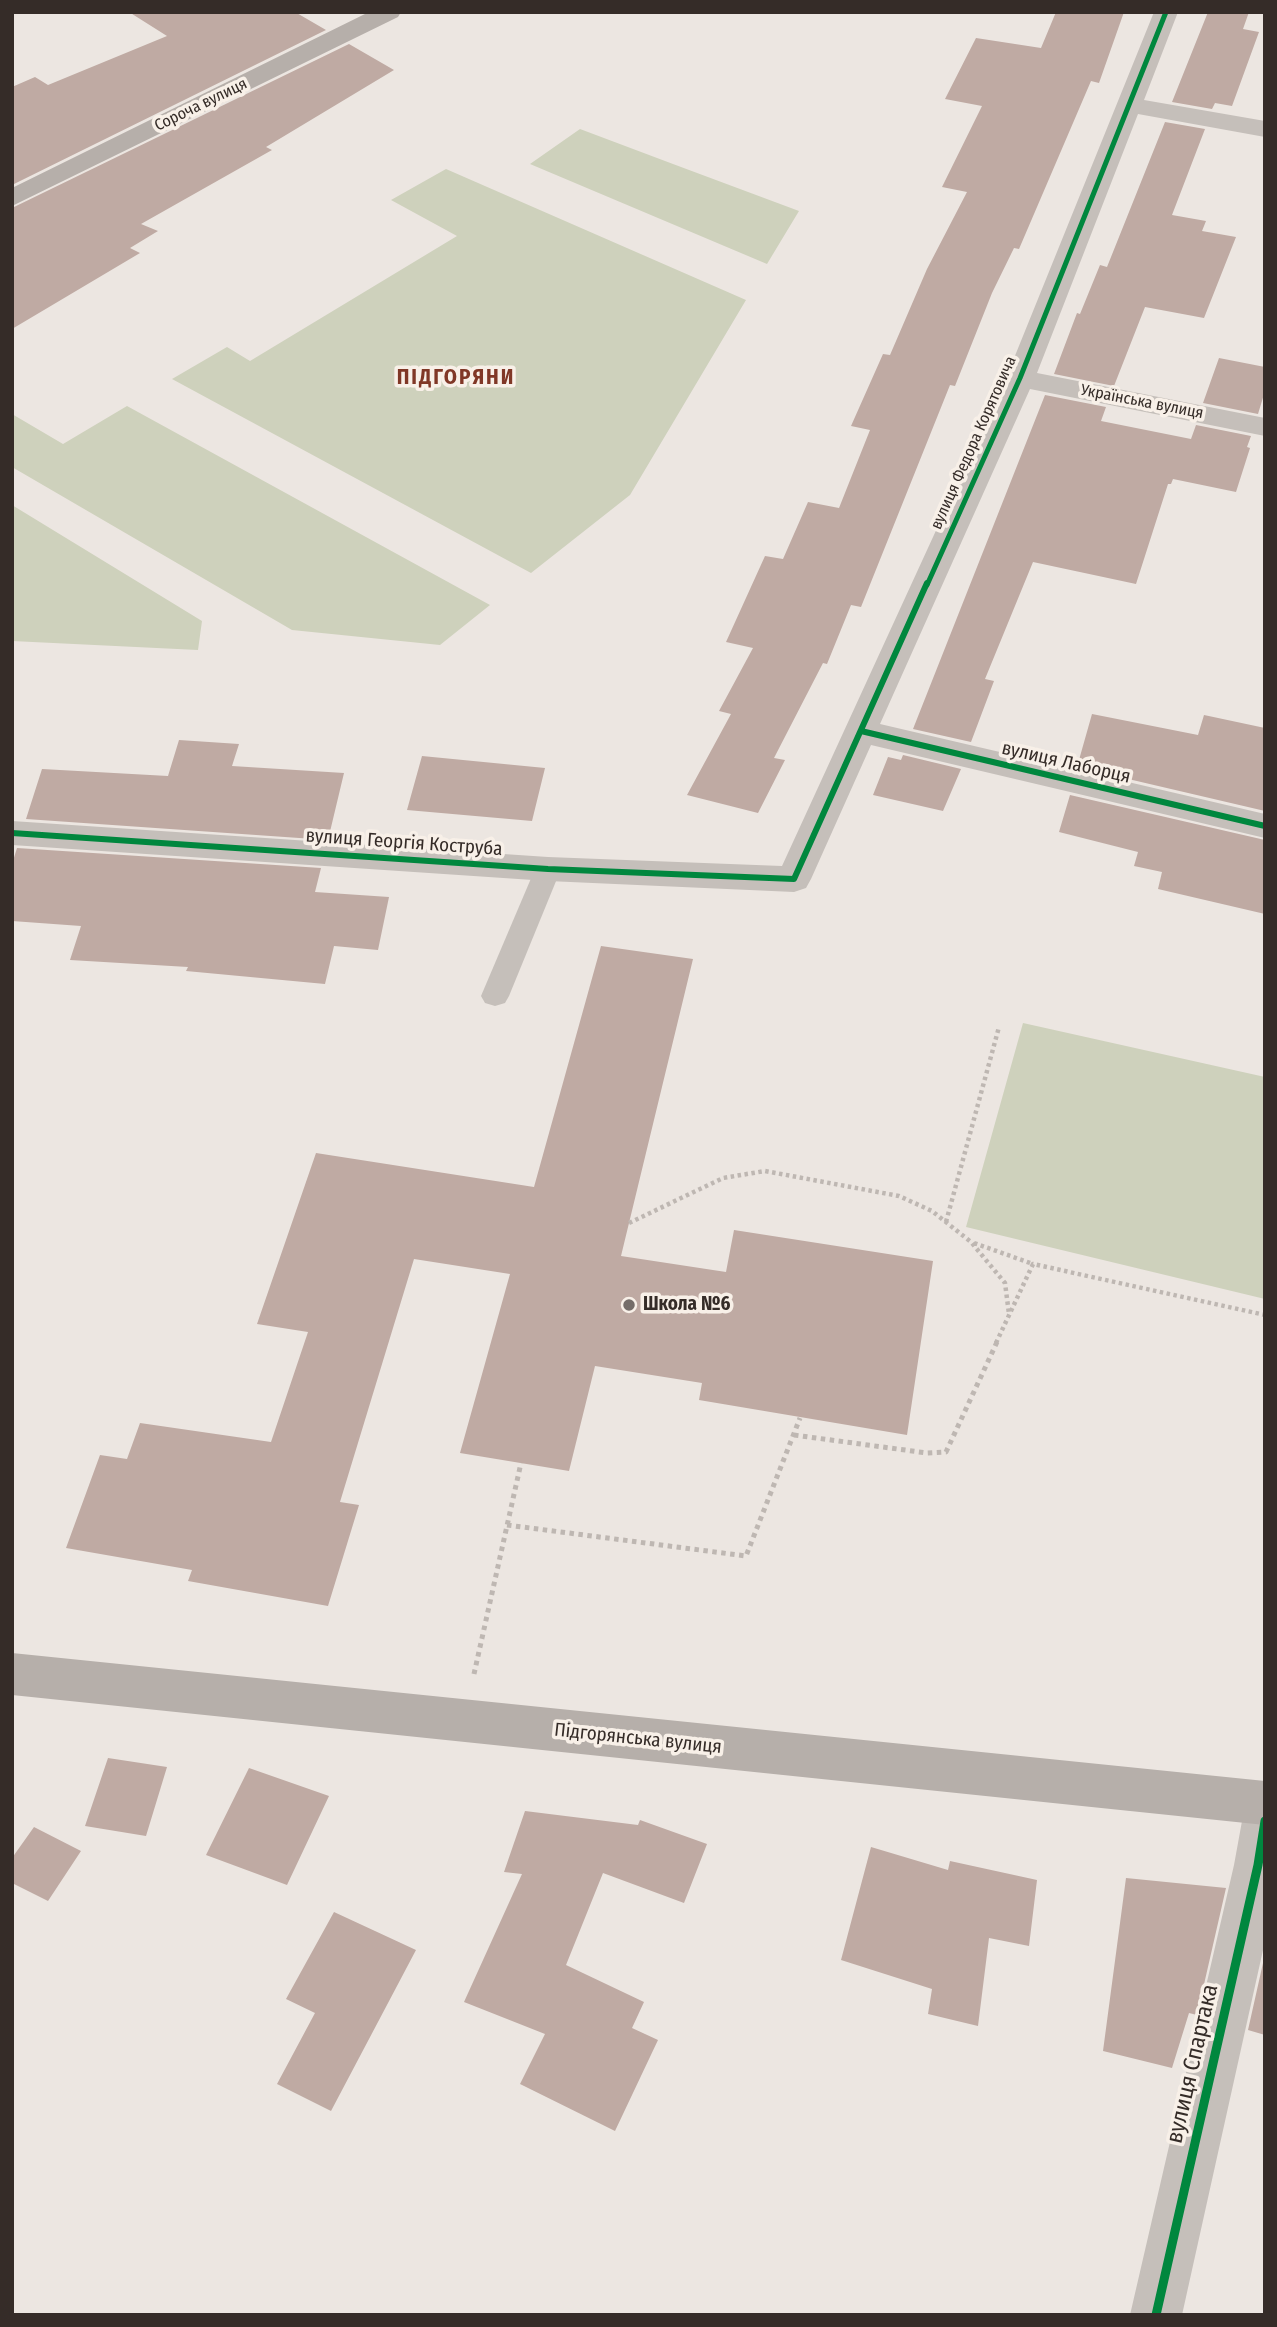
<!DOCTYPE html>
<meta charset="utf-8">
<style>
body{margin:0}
#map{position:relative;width:1277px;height:2327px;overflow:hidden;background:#ece6e1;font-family:"Fira Sans Condensed",sans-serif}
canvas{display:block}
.frame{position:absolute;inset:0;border:14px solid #352c28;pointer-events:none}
</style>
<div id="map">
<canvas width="1277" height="2327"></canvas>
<div class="frame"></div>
</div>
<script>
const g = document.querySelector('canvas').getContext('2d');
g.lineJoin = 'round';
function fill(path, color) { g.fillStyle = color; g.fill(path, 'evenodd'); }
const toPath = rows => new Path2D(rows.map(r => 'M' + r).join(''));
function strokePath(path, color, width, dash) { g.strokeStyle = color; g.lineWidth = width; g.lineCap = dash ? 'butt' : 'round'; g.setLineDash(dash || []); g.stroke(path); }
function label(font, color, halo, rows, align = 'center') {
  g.font = font + ' "Fira Sans Condensed",sans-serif'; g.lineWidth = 7; g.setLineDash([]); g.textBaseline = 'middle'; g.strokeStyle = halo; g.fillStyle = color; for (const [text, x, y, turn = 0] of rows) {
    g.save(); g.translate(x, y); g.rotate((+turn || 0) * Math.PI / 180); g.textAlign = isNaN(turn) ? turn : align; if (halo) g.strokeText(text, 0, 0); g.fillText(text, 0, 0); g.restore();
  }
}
fill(toPath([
 [580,129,673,164,799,211,767,264,530,164],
 [446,169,746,300,630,495,531,573,172,379,227,347,250,361,457,236,391,200],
 [127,406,490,605,440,645,292,630,12,467,12,414,63,444],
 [12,505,202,621,198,650,12,641],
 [1023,1023,1265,1077,1265,1299,966,1227]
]), '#ced1bc');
fill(toPath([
 [129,12,295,12,326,30,12,185,12,87,35,77,48,85,167,36],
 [1056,12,1124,12,1099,83,1091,81,1019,249,1014,248,992,293,955,386,950,385,861,607,851,605,827,664,823,663,774,758,785,760,758,813,687,795,731,714,719,711,753,648,726,642,765,556,783,559,808,502,839,508,870,430,851,426,883,354,890,355,927,269,967,192,942,187,982,106,945,99,976,38,1041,48],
 [1208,12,1249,12,1243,29,1259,32,1232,106,1215,103,1212,109,1172,102],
 [349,44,394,70,266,147,272,150,141,224,158,231,130,248,140,253,12,329,12,208],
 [1165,122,1205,129,1172,215,1206,221,1202,231,1236,237,1204,318,1145,307,1114,386,1054,374,1077,313,1080,314,1100,265,1107,267],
 [1219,358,1265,367,1265,391,1258,414,1203,403],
 [1045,395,1106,407,1101,421,1191,439,1196,425,1251,436,1247,447,1250,448,1236,492,1173,479,1171,484,1168,484,1136,584,1033,562,985,679,994,681,971,742,913,729],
 [1092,714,1198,735,1204,715,1265,728,1265,811,1077,767],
 [179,740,239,744,232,766,344,773,328,840,26,819,42,769,168,776],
 [903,755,961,769,943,811,873,795,888,757,901,760],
 [422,756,545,768,532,821,407,810],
 [1070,795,1265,840,1265,914,1158,889,1162,872,1134,866,1138,852,1059,832],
 [17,848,321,868,315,892,389,897,378,950,334,946,325,984,186,971,188,967,70,960,81,926,12,921,12,864],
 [601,946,693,959,621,1256,726,1272,734,1230,933,1261,907,1435,699,1400,702,1383,595,1366,569,1471,460,1453,510,1274,414,1259,340,1502,359,1505,328,1606,188,1581,192,1570,66,1548,100,1455,127,1459,140,1423,271,1442,308,1332,257,1324,316,1153,534,1187],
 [108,1758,167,1767,146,1836,85,1826],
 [249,1768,329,1796,287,1885,206,1855],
 [525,1811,638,1825,640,1820,707,1844,684,1903,603,1873,566,1965,644,2002,632,2028,658,2040,615,2131,520,2084,545,2034,464,2002,522,1874,504,1872],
 [34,1827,81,1851,48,1901,12,1883,12,1858],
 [871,1847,948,1870,950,1861,1037,1880,1029,1946,989,1938,978,2026,928,2014,932,1989,841,1960],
 [1126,1878,1226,1888,1197,2015,1189,2013,1172,2068,1103,2051],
 [334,1912,416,1950,331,2111,277,2084,315,2013,286,1999],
 [1265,1954,1265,2035,1248,2030]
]), '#bfaaa3');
strokePath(toPath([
 [946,1222,999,1027],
 [629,1223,723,1178,765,1171,899,1196,932,1211,971,1242,1005,1283,1009,1314],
 [974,1243,1033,1264],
 [996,1343,1033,1264,1265,1315]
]), '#beb7b2', 4.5, [3.5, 3.5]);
strokePath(toPath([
 [794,1435,927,1453,946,1452,997,1342],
 [507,1525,746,1556,800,1418],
 [474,1674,521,1463]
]), '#beb7b2', 5, [4.5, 4.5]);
fill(toPath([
 [548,859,558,862,561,869,509,996,505,1003,495,1006,485,1003,481,996,535,869,538,862,548,859]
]), '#c5bfba');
fill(toPath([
 [1154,12,1178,12,1144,100,1265,121,1265,137,1138,114,1037,373,1265,418,1265,436,1030,389,880,724,1265,814,1265,838,871,745,811,879,806,888,794,892,548,881,12,845,12,821,548,857,782,866,1006,378,1154,12],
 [1265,1799,1265,1941,1182,2315,1130,2315,1234,1865,1242,1821,1249,1805,1265,1799]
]), '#c5bfba');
fill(toPath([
 [369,12,401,12,398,17,12,206,12,188,369,12],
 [12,1653,1265,1781,1265,1825,12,1695,12,1653]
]), '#b6afaa');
strokePath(toPath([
 [927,585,1020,378,1166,12]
]), '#00873e', 5);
strokePath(toPath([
 [861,731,1265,826],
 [12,833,548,869,794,879,927,583]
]), '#00873e', 6);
strokePath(toPath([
 [1156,2315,1258,1865,1265,1821]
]), '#00873e', 9);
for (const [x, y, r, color] of [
 [629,1305,7,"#756d69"]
]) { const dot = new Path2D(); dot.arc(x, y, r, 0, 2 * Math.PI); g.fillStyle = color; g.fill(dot); strokePath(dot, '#f8f0e8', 2.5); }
label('16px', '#352c28', '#f8f0e8', [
 ["Сороча вулиця",201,105,-26],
 ["Українська вулиця",1142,402,11],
 ["вулиця Федора Корятовича",974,443,-66]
]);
label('19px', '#352c28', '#f8f0e8', [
 ["вулиця Лаборця",1066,763,13],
 ["вулиця Георгія Коструба",404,843,4],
 ["Підгорянська вулиця",638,1739,6]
]);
label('bold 19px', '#352c28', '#f8f0e8', [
 ["Школа №6",643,1305]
], 'left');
g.letterSpacing = '2px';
label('bold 21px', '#803726', '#f8f0e8', [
 ["ПІДГОРЯНИ",456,378]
]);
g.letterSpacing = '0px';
label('23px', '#352c28', '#f8f0e8', [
 ["вулиця Спартака",1193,2064,-77]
]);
</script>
